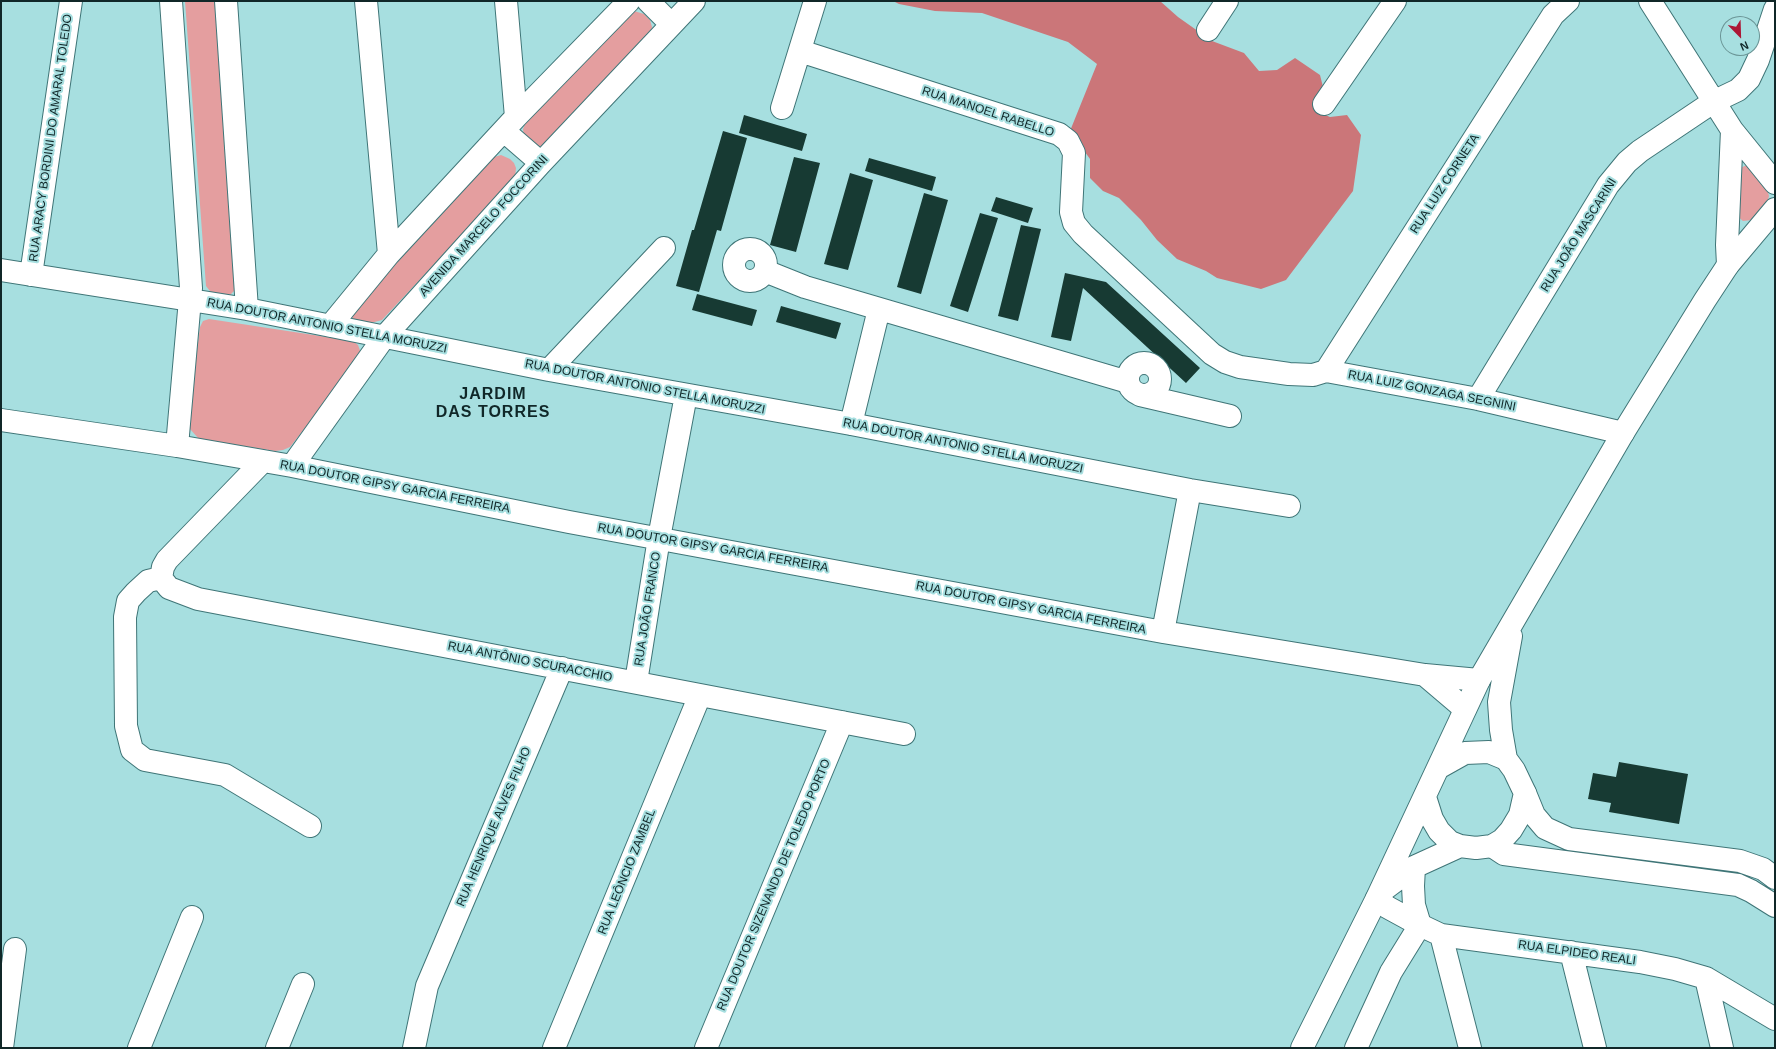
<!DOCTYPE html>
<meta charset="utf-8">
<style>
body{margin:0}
#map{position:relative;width:1776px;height:1049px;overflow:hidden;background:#a7dfe0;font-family:Arial,sans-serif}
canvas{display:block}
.frame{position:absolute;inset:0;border:2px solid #102728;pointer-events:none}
.north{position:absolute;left:1720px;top:16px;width:40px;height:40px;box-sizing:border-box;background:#a7dfe0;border:1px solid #6b9596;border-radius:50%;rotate:157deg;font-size:11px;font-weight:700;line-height:16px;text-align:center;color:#102728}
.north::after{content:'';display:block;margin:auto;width:14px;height:18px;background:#ac1735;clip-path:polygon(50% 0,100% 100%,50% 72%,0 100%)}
</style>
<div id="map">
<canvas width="1776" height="1049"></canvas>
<div class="frame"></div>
<div class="north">N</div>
</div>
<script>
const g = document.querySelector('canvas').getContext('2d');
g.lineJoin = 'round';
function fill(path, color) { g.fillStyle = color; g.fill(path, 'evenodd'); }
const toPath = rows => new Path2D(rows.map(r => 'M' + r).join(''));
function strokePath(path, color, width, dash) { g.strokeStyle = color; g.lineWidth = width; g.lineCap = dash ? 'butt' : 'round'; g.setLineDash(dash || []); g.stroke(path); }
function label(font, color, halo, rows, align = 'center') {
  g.font = font + ' Arial,sans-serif'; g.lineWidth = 4; g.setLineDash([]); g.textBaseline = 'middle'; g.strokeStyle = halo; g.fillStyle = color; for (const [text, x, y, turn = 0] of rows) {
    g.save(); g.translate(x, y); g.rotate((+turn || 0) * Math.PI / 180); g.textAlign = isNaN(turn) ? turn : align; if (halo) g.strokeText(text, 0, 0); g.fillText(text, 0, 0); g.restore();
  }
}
fill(toPath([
 [185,1,218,1,236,289,230,295,224,297,213,295,206,286],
 [634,11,644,14,650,20,652,27,651,33,549,143,542,146,536,146,524,137,523,129,526,122],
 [501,155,510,159,514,163,516,168,515,178,382,320,367,324,353,319,351,315,353,306,491,158],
 [1747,165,1767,189,1769,196,1767,203,1752,220,1743,221,1737,216,1738,169],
 [209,319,353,341,358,345,361,353,359,359,290,447,283,450,275,451,199,439,190,429,188,422,200,327,203,321]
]), '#e49e9f');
fill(toPath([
 [893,1,1160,1,1178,17,1212,41,1244,53,1259,71,1277,70,1295,58,1320,75,1324,91,1314,110,1330,117,1347,115,1361,135,1353,191,1286,280,1261,289,1217,278,1206,271,1177,259,1157,240,1141,220,1119,198,1103,191,1090,178,1090,159,1070,131,1097,64,1068,42,982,13,935,11,899,4]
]), '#cb7679');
fill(toPath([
 [744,115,807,134,802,151,739,133],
 [723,131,747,138,721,231,717,230,699,292,676,286,692,230,694,230],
 [794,157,820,163,796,252,770,245],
 [869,158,936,177,932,191,865,171],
 [850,173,873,180,848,270,824,264],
 [924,193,948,200,921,294,897,287],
 [996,197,1033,208,1028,223,991,211],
 [980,213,998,218,968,312,950,306],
 [1021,225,1041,229,1018,321,998,316],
 [1065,273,1106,282,1200,368,1186,383,1083,288,1071,341,1051,337],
 [697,294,757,310,752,326,692,310],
 [781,306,841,323,836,339,776,322],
 [1619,762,1688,774,1679,824,1609,812,1611,803,1588,799,1593,773,1616,777]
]), '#173a33');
const minor = toPath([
 [171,1,191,288,177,446],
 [226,1,247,309],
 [366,1,389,254],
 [506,1,516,117],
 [648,1,671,24],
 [1650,1,1732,130,1775,183],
 [1208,30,1227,1],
 [800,51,1059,134,1068,141,1074,153,1071,212,1074,223,1083,234,1212,354,1225,362,1240,367,1289,374,1313,375,1326,371,1478,399,1623,433],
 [1324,104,1395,1],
 [782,108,815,1],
 [504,131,541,163],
 '734 265a16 16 0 1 1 32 0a16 16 0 1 1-32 0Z',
 [1728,265,1727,245,1732,130],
 [1,270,247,309,549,370,851,424,1190,490,1289,506],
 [765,271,805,287,1128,382],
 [31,275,71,1],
 [330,326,389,254,516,117,629,1],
 '1128 379a16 16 0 1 1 32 0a16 16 0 1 1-32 0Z',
 [549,370,664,248],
 [1326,371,1553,15,1568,1],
 [1140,395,1230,416],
 [1478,399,1608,185,1627,162,1640,151,1713,102,1738,90,1749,79,1758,60,1775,9],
 [1,420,177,446,292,466,569,522,1163,632,1425,675,1479,680],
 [851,424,879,309],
 [292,466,385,336,541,163,694,1],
 [161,578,169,588,198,599,904,734],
 [161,578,148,581,136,592,128,601,125,617,126,726,132,750,145,760,225,775,310,826],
 [161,578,163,567,167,560,263,461],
 [1163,632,1190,490],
 [1425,675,1465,709],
 [636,682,659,538,686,395],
 [1525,793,1534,815,1545,828,1569,839,1740,861,1763,869,1775,878],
 [1492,846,1504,854,1738,885,1751,891,1775,906],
 [1377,898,1387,907,1420,925,1441,935,1640,962,1675,969,1706,978,1775,1019],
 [1441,935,1470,1048],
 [1571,952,1595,1048],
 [1706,978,1722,1048],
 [2,1048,15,949],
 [139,1048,192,917],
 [277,1048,303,984],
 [414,1048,427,986,562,668],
 [554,1048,700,695],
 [706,1048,842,722],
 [1356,1048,1391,972,1420,925]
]);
const major = toPath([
 [1440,767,1465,753,1489,752,1506,759],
 [1425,797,1432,819,1439,831,1450,842,1460,846,1476,848,1492,846,1502,840,1511,830,1520,815,1525,793,1514,770,1506,759,1501,730,1499,702,1511,636],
 [1414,867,1413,886,1414,905,1420,925],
 [1382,891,1414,867,1460,846],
 [1302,1048,1377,898,1479,680,1623,433,1705,300,1728,265,1775,209]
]);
strokePath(minor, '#3f7577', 24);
strokePath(major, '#3f7577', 24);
strokePath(minor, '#fff', 22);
strokePath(major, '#fff', 22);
label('12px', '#102728', '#a7dfe0', [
 ["RUA MANOEL RABELLO",988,112,18],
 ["RUA ARACY BORDINI DO AMARAL TOLEDO",51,138,-82],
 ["RUA LUIZ CORNETA",1445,184,-57],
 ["AVENIDA MARCELO FOCCORINI",484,226,-48],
 ["RUA JOÃO MASCARINI",1579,235,-58],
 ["RUA DOUTOR ANTONIO STELLA MORUZZI",327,326,11],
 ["RUA DOUTOR ANTONIO STELLA MORUZZI",645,387,11],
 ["RUA LUIZ GONZAGA SEGNINI",1432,391,11],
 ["RUA DOUTOR ANTONIO STELLA MORUZZI",963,446,11],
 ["RUA DOUTOR GIPSY GARCIA FERREIRA",395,487,11],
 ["RUA DOUTOR GIPSY GARCIA FERREIRA",713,548,10],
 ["RUA DOUTOR GIPSY GARCIA FERREIRA",1031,608,11],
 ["RUA JOÃO FRANCO",648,609,-81],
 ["RUA ANTÔNIO SCURACCHIO",530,662,11],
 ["RUA HENRIQUE ALVES FILHO",494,827,-67],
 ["RUA LEÔNCIO ZAMBEL",627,872,-68],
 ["RUA DOUTOR SIZENANDO DE TOLEDO PORTO",774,885,-67],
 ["RUA ELPIDEO REALI",1577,953,8]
]);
g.letterSpacing = '1px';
label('bold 16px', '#102728', '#a7dfe0', [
 ["JARDIM",493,395],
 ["DAS TORRES",493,413]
]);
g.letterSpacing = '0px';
</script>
